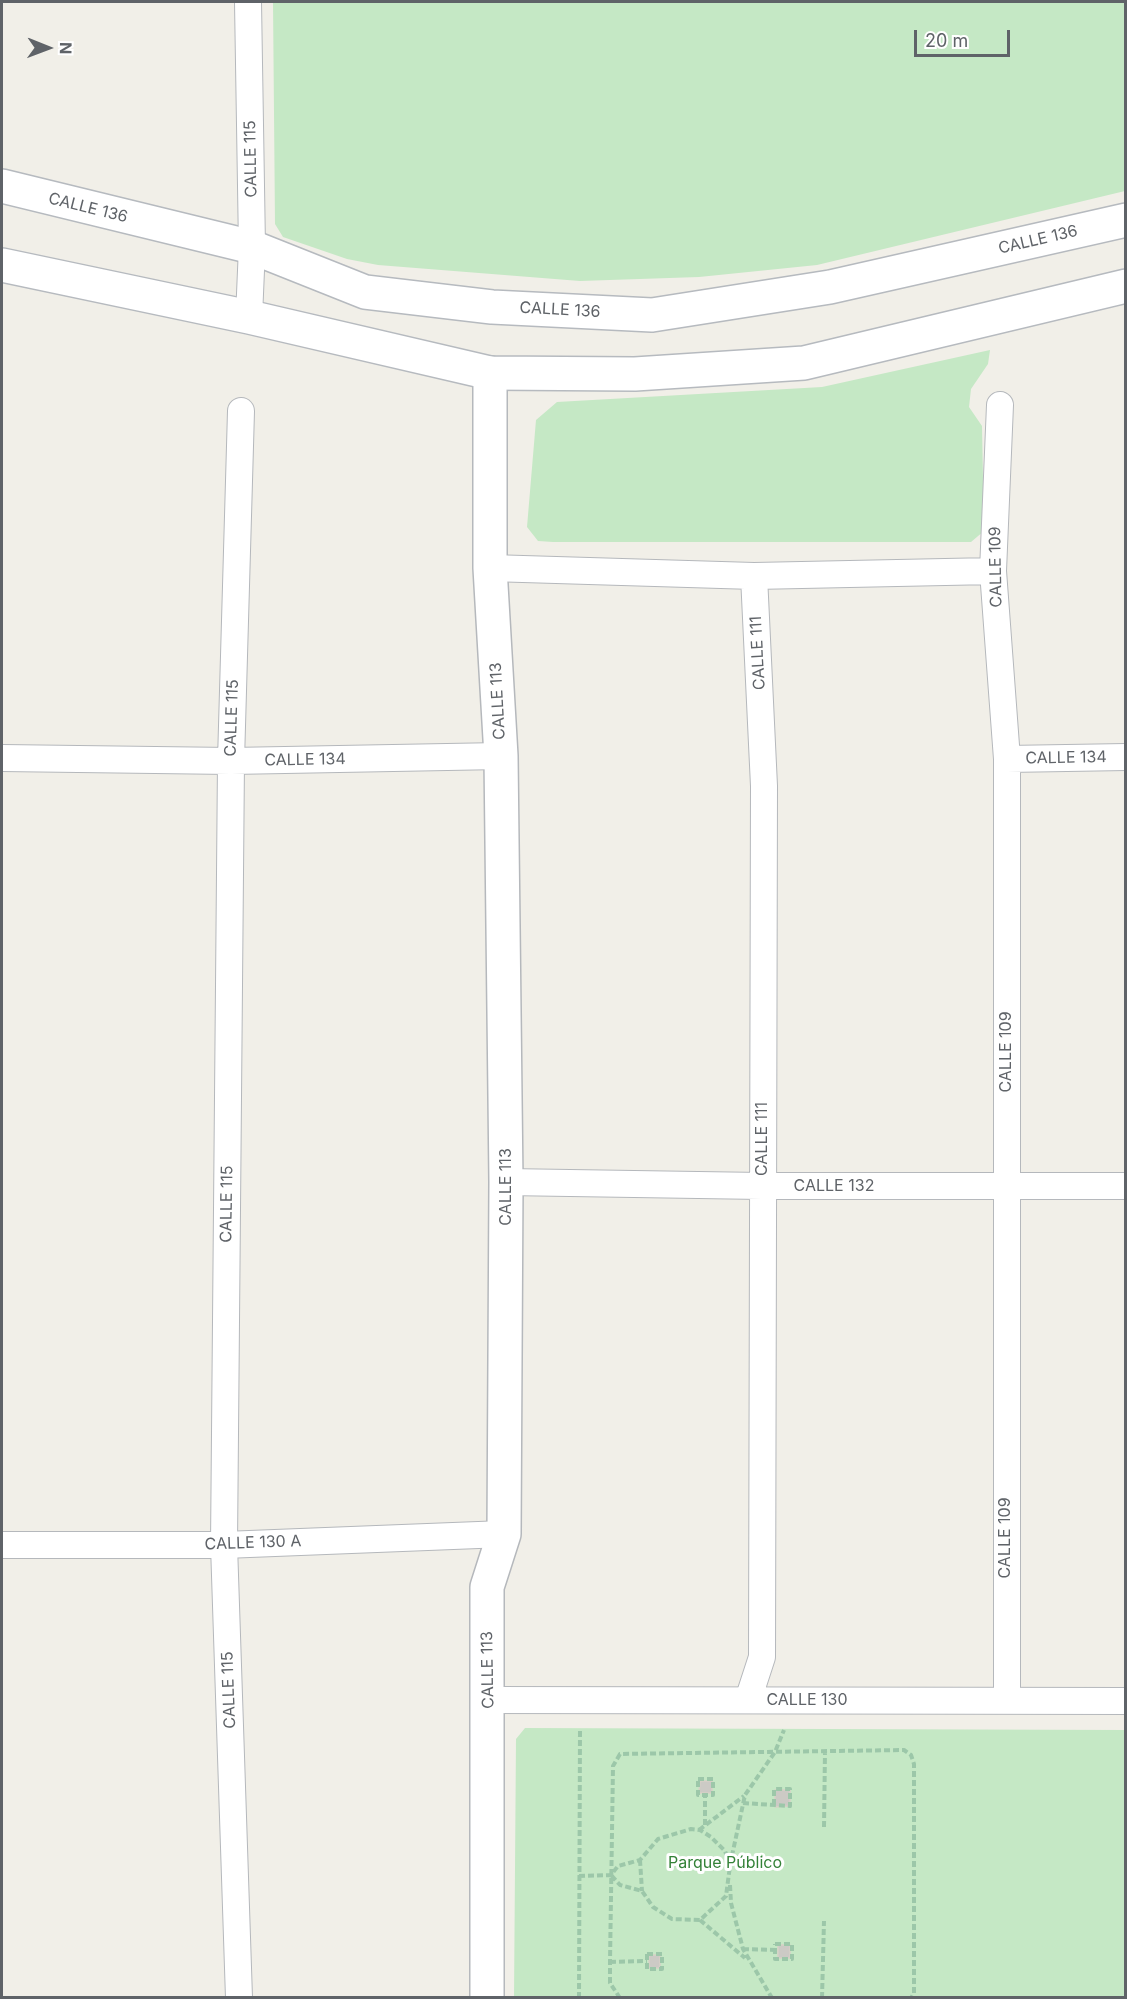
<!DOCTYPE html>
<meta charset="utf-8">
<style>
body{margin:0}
#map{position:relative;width:1127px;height:1999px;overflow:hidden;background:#f1efe8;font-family:Inter,sans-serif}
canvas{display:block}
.frame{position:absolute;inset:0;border:3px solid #5f6368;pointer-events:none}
.north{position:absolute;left:18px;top:18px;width:60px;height:60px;-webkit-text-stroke:4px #fff;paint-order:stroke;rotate:91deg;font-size:16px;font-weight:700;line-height:24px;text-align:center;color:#5f6368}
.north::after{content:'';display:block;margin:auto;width:21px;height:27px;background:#5f6368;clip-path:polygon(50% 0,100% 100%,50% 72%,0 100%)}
.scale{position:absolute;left:914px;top:30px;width:96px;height:27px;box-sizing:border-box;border:3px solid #5f6368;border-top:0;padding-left:8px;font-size:18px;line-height:21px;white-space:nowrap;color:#5f6368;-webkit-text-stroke:4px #fff;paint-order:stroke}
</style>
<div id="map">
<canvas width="1127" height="1999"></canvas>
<div class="frame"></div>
<div class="north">N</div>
<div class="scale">20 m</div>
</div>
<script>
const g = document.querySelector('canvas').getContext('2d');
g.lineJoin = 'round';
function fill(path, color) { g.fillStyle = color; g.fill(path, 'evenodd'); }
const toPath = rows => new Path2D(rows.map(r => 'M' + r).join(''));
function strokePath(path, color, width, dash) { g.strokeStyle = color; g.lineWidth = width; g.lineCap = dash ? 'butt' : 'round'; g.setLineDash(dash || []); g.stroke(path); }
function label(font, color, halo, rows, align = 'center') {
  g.font = font + ' Inter,sans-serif'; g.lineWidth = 6; g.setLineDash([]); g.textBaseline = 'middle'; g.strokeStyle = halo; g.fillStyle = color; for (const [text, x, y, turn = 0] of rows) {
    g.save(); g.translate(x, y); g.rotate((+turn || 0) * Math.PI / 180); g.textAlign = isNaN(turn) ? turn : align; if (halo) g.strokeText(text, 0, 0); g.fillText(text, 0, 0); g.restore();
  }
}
fill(toPath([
 [273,2,1125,2,1125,191,817,265,699,277,580,281,378,265,347,259,283,237,275,224],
 [990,350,988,364,971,389,969,407,982,426,984,531,971,542,553,542,538,541,527,527,536,420,557,402,822,387],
 [525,1728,1125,1730,1125,1997,514,1998,516,1739]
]), '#c5e8c5');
const building = toPath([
 [700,1781,712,1781,712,1793,699,1793,700,1781],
 [775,1790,790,1790,790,1806,775,1807,775,1790],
 [778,1945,790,1945,790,1958,778,1958,778,1945],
 [649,1955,660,1955,660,1968,649,1968,649,1955]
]);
fill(building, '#cccac5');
strokePath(building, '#d6d1c6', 1.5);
const minor = toPath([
 [248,2,252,247,249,317],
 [1000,405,993,571,1007,759,1007,1700],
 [490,568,754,576,993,571],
 [2,758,231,761,501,756],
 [1007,759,1126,757],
 [506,1182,762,1186,1126,1186],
 [2,1545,224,1545,504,1534],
 [488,1700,1126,1701],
 [748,1700,762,1657,764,786,754,576],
 [239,1998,224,1545,231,761,241,411]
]);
const tertiary = toPath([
 [487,1998,487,1587,504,1534,506,1182,501,756,490,568,490,373]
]);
const secondary = toPath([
 [2,186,252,247,365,292,492,307,652,315,830,287,1126,220],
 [2,265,249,317,490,373,635,374,804,363,1126,286]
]);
strokePath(minor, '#b5b8bc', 28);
strokePath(tertiary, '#b5b8bc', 36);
strokePath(secondary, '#b6babf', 36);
strokePath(toPath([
 [698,1779,713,1779,713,1795,698,1795,698,1779],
 [743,1803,790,1806,790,1789,774,1789,774,1804],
 [705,1825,705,1795],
 [824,1827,825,1751],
 [699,1830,744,1796],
 [640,1860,642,1891],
 [730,1865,745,1795,775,1752,784,1730],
 [579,1876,611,1875,618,1866,640,1860,658,1839,691,1829,700,1830,711,1837,725,1851,730,1866,726,1896,700,1920,672,1919,653,1907,642,1891,620,1885,611,1875],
 [730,1885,731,1903,743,1949,772,1998],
 [700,1920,745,1958],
 [775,1944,792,1944,792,1959,775,1959,775,1944],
 [743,1949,775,1950],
 [647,1954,662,1954,662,1969,647,1969,647,1954],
 [610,1962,647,1961],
 [579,1998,580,1730],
 [620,1998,610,1983,610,1962,613,1766,620,1754,904,1750,911,1755,914,1764,914,1993,911,1998],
 [822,1998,824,1921]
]), '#9cc7a9', 4, [6, 3]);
strokePath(minor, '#fff', 26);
strokePath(tertiary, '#fff', 33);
strokePath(secondary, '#fff', 33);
label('16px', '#5f6368', '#fff', [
 ["CALLE 115",251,159,-91],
 ["CALLE 136",88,208,14],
 ["CALLE 136",1038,240,-13],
 ["CALLE 136",560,310,3],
 ["CALLE 109",996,567,-91],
 ["CALLE 111",758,653,-93],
 ["CALLE 113",498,701,-93],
 ["CALLE 115",232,718,-88],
 ["CALLE 134",1066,758,-1],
 ["CALLE 134",305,760,-1],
 ["CALLE 109",1006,1052,-90],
 ["CALLE 111",762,1139,-90],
 ["CALLE 132",834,1186],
 ["CALLE 113",506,1187,-90],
 ["CALLE 115",227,1204,-89],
 ["CALLE 109",1005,1538,-90],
 ["CALLE 130 A",253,1543,-2],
 ["CALLE 113",488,1670,-91],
 ["CALLE 115",229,1690,-92],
 ["CALLE 130",807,1700]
]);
label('16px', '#348238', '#fff', [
 ["Parque Público",725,1863]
]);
</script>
